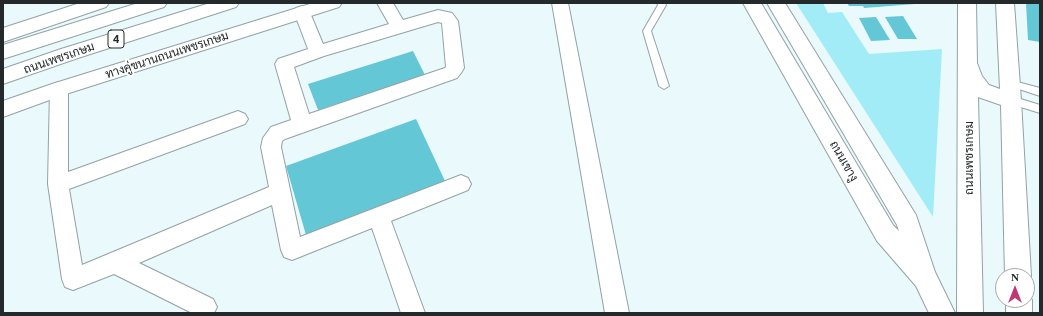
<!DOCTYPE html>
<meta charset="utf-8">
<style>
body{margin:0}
#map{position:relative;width:1043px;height:316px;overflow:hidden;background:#e9f9fc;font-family:Georgia,serif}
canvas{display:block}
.frame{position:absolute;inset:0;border:4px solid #242a2b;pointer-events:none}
.north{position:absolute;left:995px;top:268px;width:40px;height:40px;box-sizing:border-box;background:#fff;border:1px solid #a7aaaa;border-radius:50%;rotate:0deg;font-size:11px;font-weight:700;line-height:16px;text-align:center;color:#242a2b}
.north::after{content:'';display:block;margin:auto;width:14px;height:18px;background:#c03773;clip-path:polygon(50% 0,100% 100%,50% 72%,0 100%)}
</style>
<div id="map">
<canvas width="1043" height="316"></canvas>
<div class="frame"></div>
<div class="north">N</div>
</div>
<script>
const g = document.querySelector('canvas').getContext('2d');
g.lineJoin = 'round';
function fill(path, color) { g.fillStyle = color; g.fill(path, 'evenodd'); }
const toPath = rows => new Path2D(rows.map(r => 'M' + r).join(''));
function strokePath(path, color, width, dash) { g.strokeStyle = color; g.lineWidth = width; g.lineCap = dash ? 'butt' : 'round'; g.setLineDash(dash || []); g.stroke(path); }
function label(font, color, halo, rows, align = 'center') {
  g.font = font + ' Georgia,Sarabun,serif'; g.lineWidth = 4; g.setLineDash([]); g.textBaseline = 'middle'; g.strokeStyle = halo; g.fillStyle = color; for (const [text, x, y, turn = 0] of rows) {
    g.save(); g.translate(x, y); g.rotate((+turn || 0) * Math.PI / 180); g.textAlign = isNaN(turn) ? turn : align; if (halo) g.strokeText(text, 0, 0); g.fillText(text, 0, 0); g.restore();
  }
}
fill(toPath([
 [796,3,823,3,828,13,842,12,869,54,942,49,933,217]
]), '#a2ecf8');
fill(toPath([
 [847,3,913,3,915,4,864,8,863,6,849,6],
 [1026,3,1040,3,1040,42,1028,40],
 [903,16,917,39,898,39,885,17],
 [876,17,890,40,871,41,859,18],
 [413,51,425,75,318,110,308,84],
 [416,119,445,181,306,235,286,166]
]), '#64c7d6');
const lane = toPath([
 [657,3,665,3,666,5,651,31,669,86,664,89,659,86,643,31,658,5,657,3],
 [1010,80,1040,88,1040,96,1007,85,1005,83,1010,80],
 [1011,96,1040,105,1040,113,1008,103,1006,100,1008,97,1011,96]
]);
const street = toPath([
 [377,3,393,3,403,20,438,10,452,13,458,21,464,68,461,73,457,78,285,139,282,141,281,147,300,237,461,175,468,178,471,184,468,190,391,221,425,313,401,313,372,228,292,260,284,257,281,250,272,205,139,263,213,299,217,307,214,313,192,313,114,274,73,290,65,287,62,279,48,184,50,89,53,84,59,82,65,84,68,89,68,172,238,111,245,114,248,119,245,124,69,189,82,265,269,187,261,147,263,138,271,127,291,120,275,64,278,59,308,49,294,12,296,8,302,6,308,8,323,44,389,24,377,3],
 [438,22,442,23,446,67,445,68,309,114,294,67,324,56,438,22],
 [552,3,568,3,629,313,605,313,552,3]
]);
const secondary = toPath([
 [80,3,109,3,106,7,3,42,3,28,80,3],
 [313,3,342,3,339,7,66,94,3,117,3,101,52,84,313,3],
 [743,3,761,3,893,225,899,231,897,225,767,3,785,3,916,215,935,272,955,313,929,313,916,286,877,241,743,3],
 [958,3,976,3,977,63,982,76,989,85,1000,89,996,3,1014,3,1021,100,1031,276,1027,284,1027,276,1005,276,1001,105,978,97,983,313,957,313,958,3],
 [1027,291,1032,300,1032,313,1006,313,1006,300,1027,300,1027,291]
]);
const highway = toPath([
 [138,3,167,3,164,7,3,59,3,45,138,3],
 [210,3,239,3,236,7,75,59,3,84,3,69,61,49,210,3]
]);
strokePath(lane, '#93a2a5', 2);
strokePath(street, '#93a2a5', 2);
strokePath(secondary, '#93a2a5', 2);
strokePath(highway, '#93a2a5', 2);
fill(lane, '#fff');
fill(street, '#fff');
fill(secondary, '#fff');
fill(highway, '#fff');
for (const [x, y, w] of [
 [116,39,16]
]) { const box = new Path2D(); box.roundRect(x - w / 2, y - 9, w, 18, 3); g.fillStyle = '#fff'; g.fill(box); strokePath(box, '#242a2b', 1); }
label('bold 11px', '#242a2b', null, [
 ["4",116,39]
]);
label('12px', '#242a2b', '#fff', [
 ["ทางคู่ขนานถนนเพชรเกษม",167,55,-18],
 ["ถนนเพชรเกษม",59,58,-19],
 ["ถนนเพชรเกษม",969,158,-90],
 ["ถนนเขางู",844,161,60]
]);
</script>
